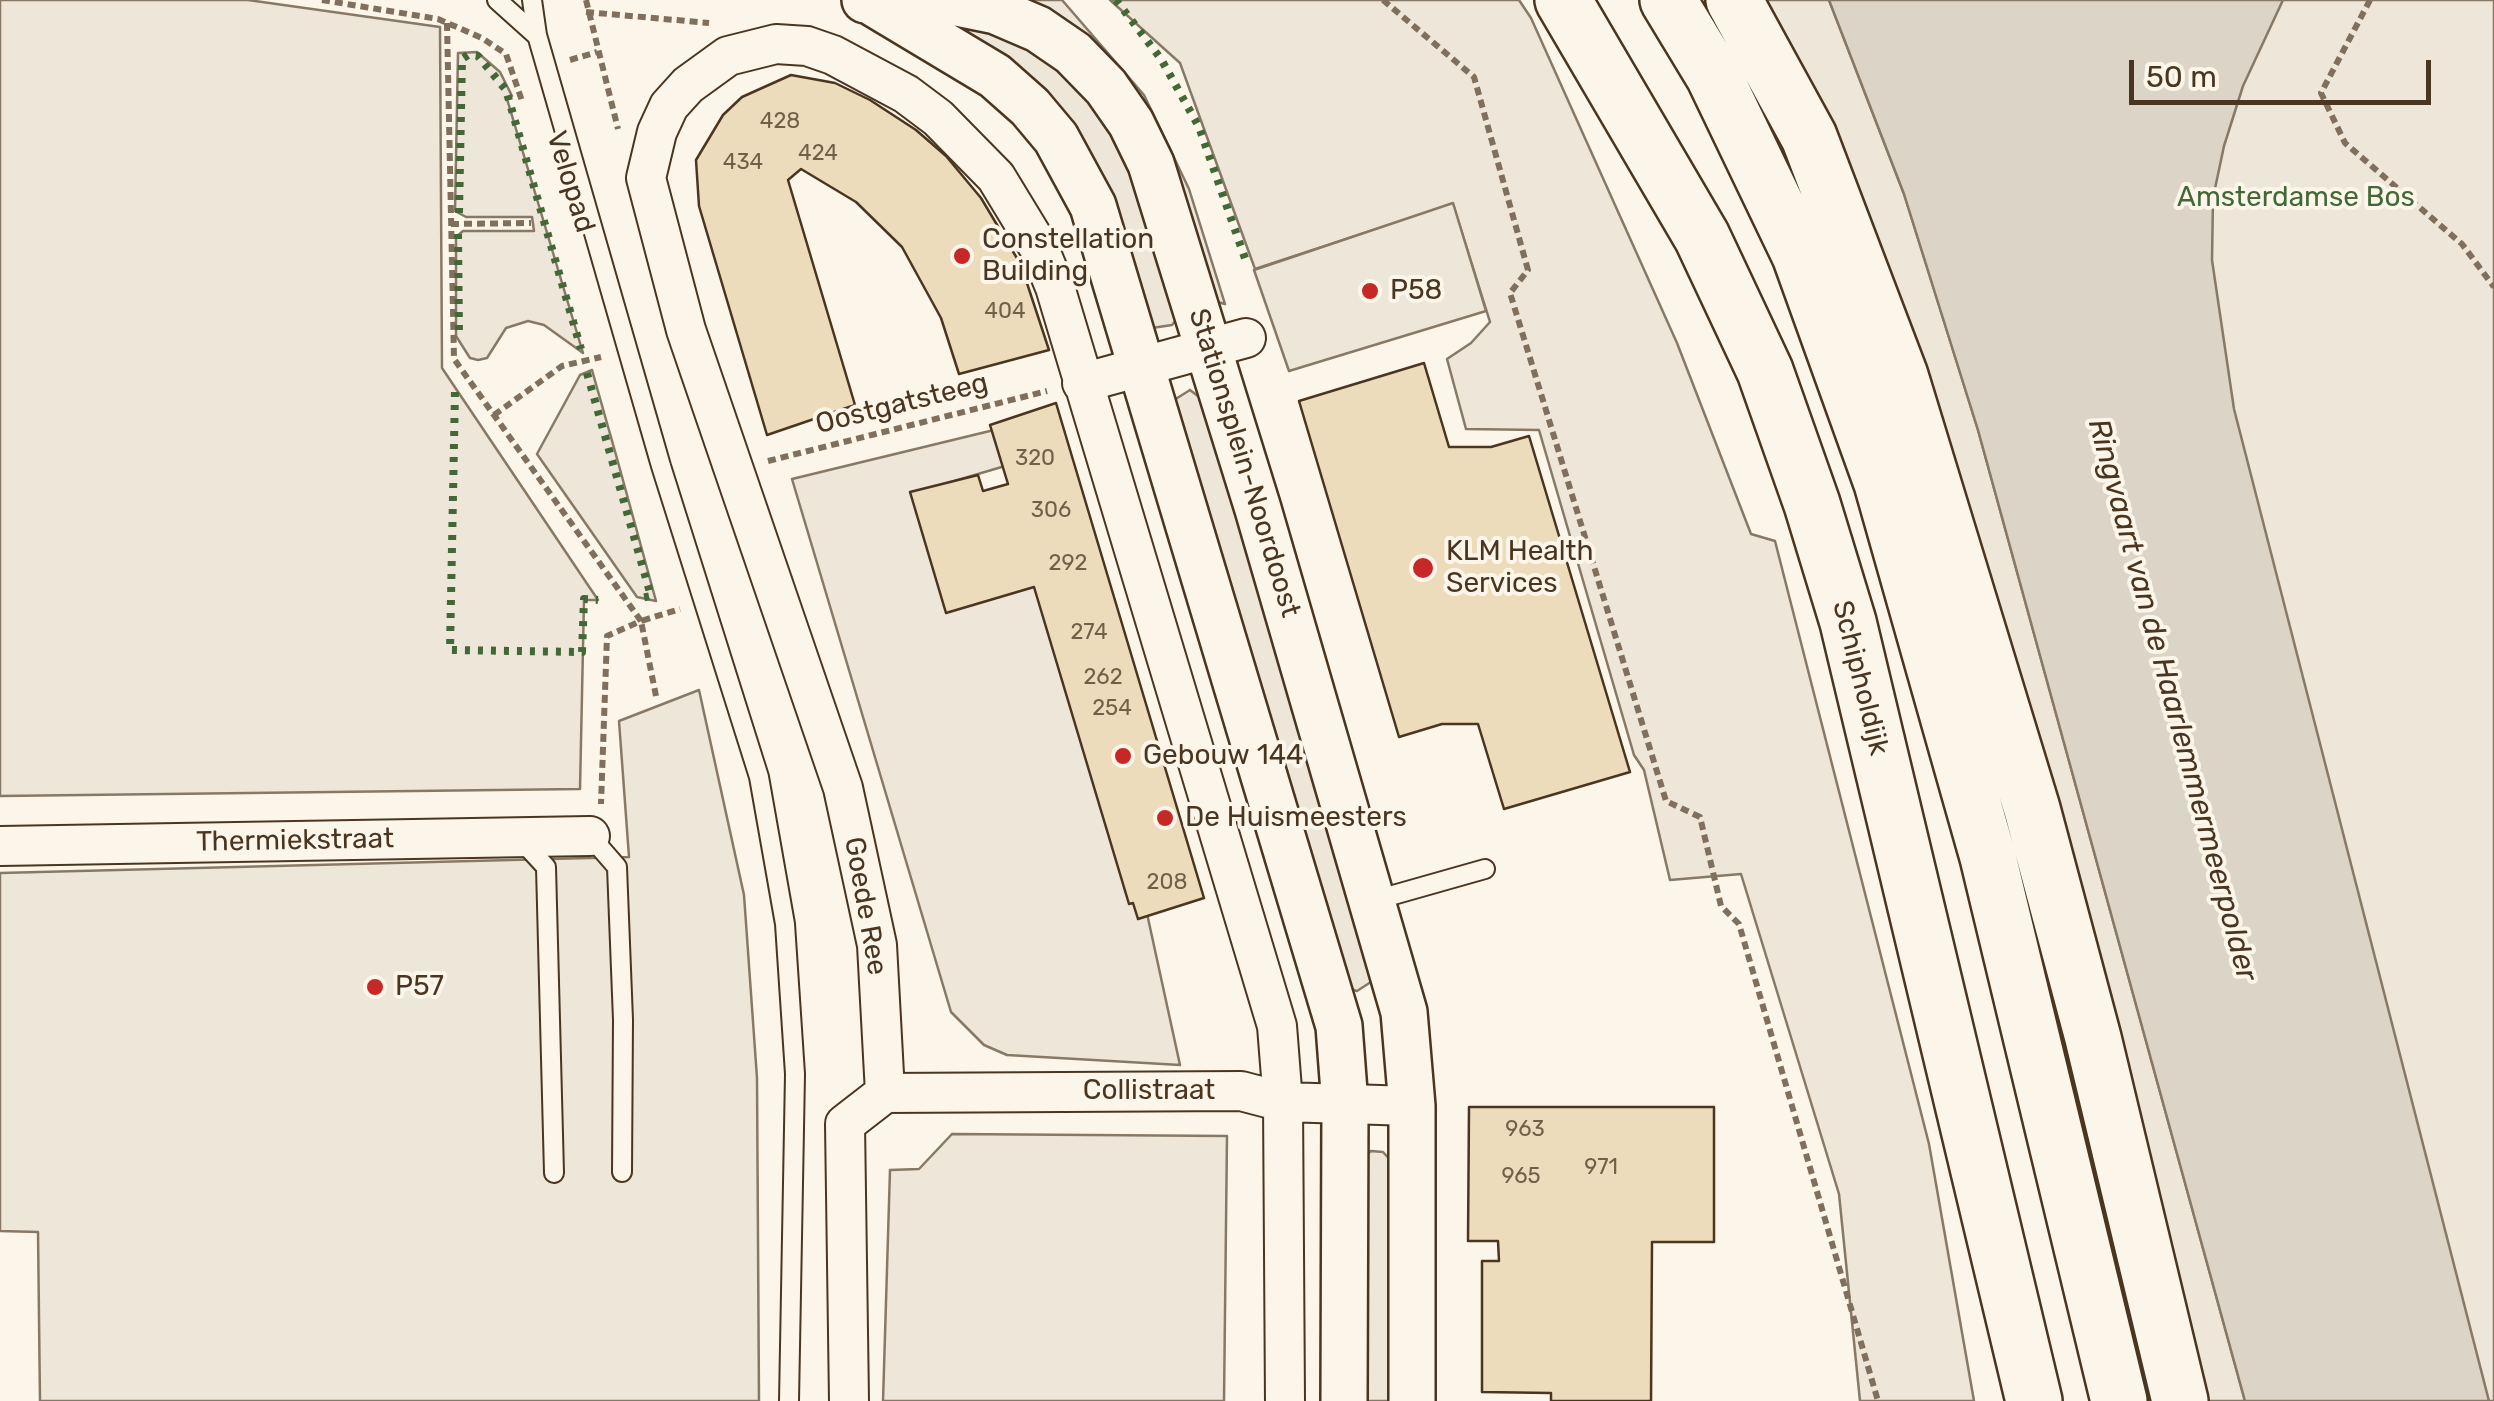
<!DOCTYPE html>
<style>
body{margin:0}
#map{position:relative;width:2494px;height:1401px;overflow:hidden;background:#fbf6e9;font-family:Rubik,sans-serif}
canvas{display:block}
.scale{position:absolute;left:2129px;top:60px;width:302px;height:45px;box-sizing:border-box;border:5px solid #4a3520;border-top:0;padding-left:12px;font-size:30px;line-height:35px;white-space:nowrap;color:#4a3520;-webkit-text-stroke:8px #fbf6e9;paint-order:stroke}
</style>
<div id="map">
<canvas width="2494" height="1401"></canvas>
<div class="scale">50 m</div>
</div>
<script>
const g = document.querySelector('canvas').getContext('2d');
g.lineJoin = 'round';
function fill(path, color) { g.fillStyle = color; g.fill(path, 'evenodd'); }
const toPath = rows => new Path2D(rows.map(r => 'M' + r).join(''));
function strokePath(path, color, width, dash) { g.strokeStyle = color; g.lineWidth = width; g.lineCap = dash ? 'butt' : 'round'; g.setLineDash(dash || []); g.stroke(path); }
function label(font, color, halo, rows, align = 'center') {
  g.font = font + ' Rubik,sans-serif'; g.lineWidth = 8; g.setLineDash([]); g.textBaseline = 'middle'; g.strokeStyle = halo; g.fillStyle = color; for (const [text, x, y, turn = 0] of rows) {
    g.save(); g.translate(x, y); g.rotate((+turn || 0) * Math.PI / 180); g.textAlign = isNaN(turn) ? turn : align; if (halo) g.strokeText(text, 0, 0); g.fillText(text, 0, 0); g.restore();
  }
}
const green = toPath([
 [0,0,248,0,440,27,442,368,598,600,584,600,580,789,0,796,0,0],
 [1000,0,1062,0,1144,95,1189,189,1225,304,1206,299,1168,187,1000,0],
 [1110,0,1519,0,1531,18,1677,343,1751,534,1775,541,1929,1144,1974,1401,1860,1401,1839,1194,1741,874,1670,880,1644,770,1634,755,1539,430,1466,429,1447,359,1471,343,1490,322,1453,204,1255,269,1180,63,1110,0],
 [1763,0,1829,0,1904,194,1978,430,2245,1401,2202,1401,1763,0],
 [2040,0,2494,0,2494,1401,2328,1401,2040,0],
 [951,21,1027,46,1095,101,1131,164,1177,319,1172,325,1152,328,1103,180,949,26,951,21],
 [477,52,500,72,512,96,507,99,583,353,544,325,528,321,506,328,487,358,478,360,470,358,456,336,456,237,463,231,534,231,532,217,466,217,455,211,458,53,477,52],
 [592,370,618,462,656,601,637,597,537,454,580,375,592,370],
 [1190,390,1203,400,1374,980,1357,991,1350,989,1174,400,1190,390],
 [994,430,1005,466,914,493,1039,572,1146,909,1180,1065,1007,1055,984,1045,951,1012,792,479,994,430],
 [952,1134,1227,1136,1224,1401,883,1401,890,1170,919,1169,952,1134],
 [1371,1151,1383,1152,1393,1163,1392,1401,1363,1401,1365,1156,1371,1151]
]);
fill(green, '#ede6d9');
strokePath(green, '#887966', 2.5);
const parking = toPath([
 [1453,203,1486,311,1289,371,1254,270,1453,203],
 [699,690,744,895,757,1078,759,1401,40,1401,38,1232,0,1231,0,873,629,857,619,721,699,690]
]);
fill(parking, '#ede7d9');
strokePath(parking, '#887966', 2.5);
const water = toPath([
 [1829,0,2283,0,2243,86,2224,146,2213,198,2212,260,2234,409,2489,1401,2245,1401,1978,430,1904,194,1829,0]
]);
fill(water, '#dcd4c6');
strokePath(water, '#887966', 2.5);
const building = toPath([
 [791,75,835,83,870,100,916,130,946,156,981,198,1021,265,1049,350,959,374,941,318,902,247,856,202,801,169,788,180,855,405,767,435,699,206,696,160,723,115,742,97,791,75],
 [1424,363,1449,447,1491,447,1529,436,1630,772,1504,809,1478,724,1442,724,1399,737,1299,401,1424,363],
 [1056,403,1204,898,1138,919,1133,903,1129,904,1034,587,946,613,910,492,978,475,983,491,1008,484,990,425,1056,403],
 [1469,1107,1714,1107,1714,1242,1652,1242,1651,1401,1551,1401,1551,1393,1482,1392,1482,1261,1499,1261,1498,1241,1468,1241,1469,1107]
]);
fill(building, '#ecdcbc');
strokePath(building, '#4a3520', 2.5);
const service = toPath([
 [497,0,536,35],
 [532,0,537,35,661,466,759,777,785,924,795,1074,789,1401],
 [590,836,617,867,623,1020,622,1172],
 [522,841,546,867,554,1173],
 [1372,901,1485,869]
]);
const minor = toPath([
 [1082,383,1246,338],
 [0,846,590,836],
 [885,1093,877,945,843,788,686,330,646,178,657,132,669,106,688,85,728,56,776,44,807,46,833,55,906,94,938,118,996,177,1038,246,1055,287,1277,1026,1283,1102,1285,1401],
 [885,1093,1241,1091,1283,1102,1412,1106],
 [849,1401,845,1124,885,1093]
]);
const tertiary = toPath([
 [865,0,952,2,996,11,1038,29,1073,53,1106,87,1131,123,1151,164,1258,509,1404,1012,1412,1106,1412,1401],
 [875,4,995,76,1030,107,1056,138,1093,206,1339,1026,1345,1105,1344,1401]
]);
const primary = toPath([
 [1563,0,1702,237,1765,371,1812,504,1848,622,2034,1401],
 [1668,0,1714,76,1800,255,1882,483,1988,857,2119,1401],
 [1734,0,1809,137,1900,376,2032,809,2093,1038,2180,1401]
]);
strokePath(service, '#4a3520', 22);
strokePath(minor, '#4a3520', 42);
strokePath(tertiary, '#4a3520', 50);
strokePath(primary, '#4a3520', 60);
strokePath(toPath([
 [322,0,438,19,482,38,506,54,522,101],
 [586,0,618,129],
 [1383,0,1474,77,1528,270,1510,293,1666,801,1700,817,1721,906,1739,924,1878,1401],
 [2370,0,2321,93,2345,143,2462,244,2494,287],
 [586,12,709,23],
 [447,23,454,359,641,621,607,636,601,804],
 [570,60,597,52],
 [451,224,531,223],
 [494,415,562,366,601,357],
 [768,461,1047,391],
 [656,696,641,621,680,609]
]), '#7f6f5c', 6, [8, 5]);
strokePath(service, '#fbf6e9', 18);
strokePath(minor, '#fbf6e9', 38);
strokePath(tertiary, '#fbf6e9', 45);
strokePath(primary, '#fbf6e9', 55);
strokePath(toPath([
 [1116,0,1161,59,1199,127,1247,264],
 [459,213,462,59,468,55,478,56,506,90,581,349],
 [458,234,459,336],
 [587,373,651,596,641,598],
 [455,392,450,650,582,652,584,599,598,600]
]), '#436837', 8, [5, 8]);
for (const [x, y, r, color] of [
 [962,256,10,"#c62828"],
 [1370,291,10,"#c62828"],
 [1423,568,12,"#c62828"],
 [1123,756,10,"#c62828"],
 [1165,818,10,"#c62828"],
 [375,987,10,"#c62828"]
]) { const dot = new Path2D(); dot.arc(x, y, r, 0, 2 * Math.PI); g.fillStyle = color; g.fill(dot); strokePath(dot, '#fbf6e9', 4); }
label('22px', '#725f47', null, [
 ["428",780,122],
 ["424",818,154],
 ["434",743,163],
 ["404",1005,312],
 ["320",1035,459],
 ["306",1051,511],
 ["292",1068,564],
 ["274",1089,633],
 ["262",1103,678],
 ["254",1112,709],
 ["208",1167,883],
 ["963",1525,1130],
 ["971",1601,1168],
 ["965",1521,1177]
]);
label('28px', '#4a3520', '#fbf6e9', [
 ["Velopad",570,182,73],
 ["Oostgatsteeg",902,404,-14],
 ["Stationsplein-Noordoost",1244,463,73],
 ["Schipholdijk",1860,678,76],
 ["Thermiekstraat",295,841,-1],
 ["Goede Ree",865,906,80],
 ["Collistraat",1149,1091]
]);
label('28px', '#436837', '#fbf6e9', [
 ["Amsterdamse Bos",2296,198]
]);
label('28px', '#4a3520', '#fbf6e9', [
 ["Constellation",982,240],
 ["Building",982,272],
 ["P58",1390,291],
 ["KLM Health",1446,552],
 ["Services",1446,584],
 ["Gebouw 144",1143,756],
 ["De Huismeesters",1185,818],
 ["P57",395,987]
], 'left');
label('italic 30px', '#4a3520', '#fbf6e9', [
 ["Ringvaart van de Haarlemmermeerpolder",2172,700,75]
]);
</script>
